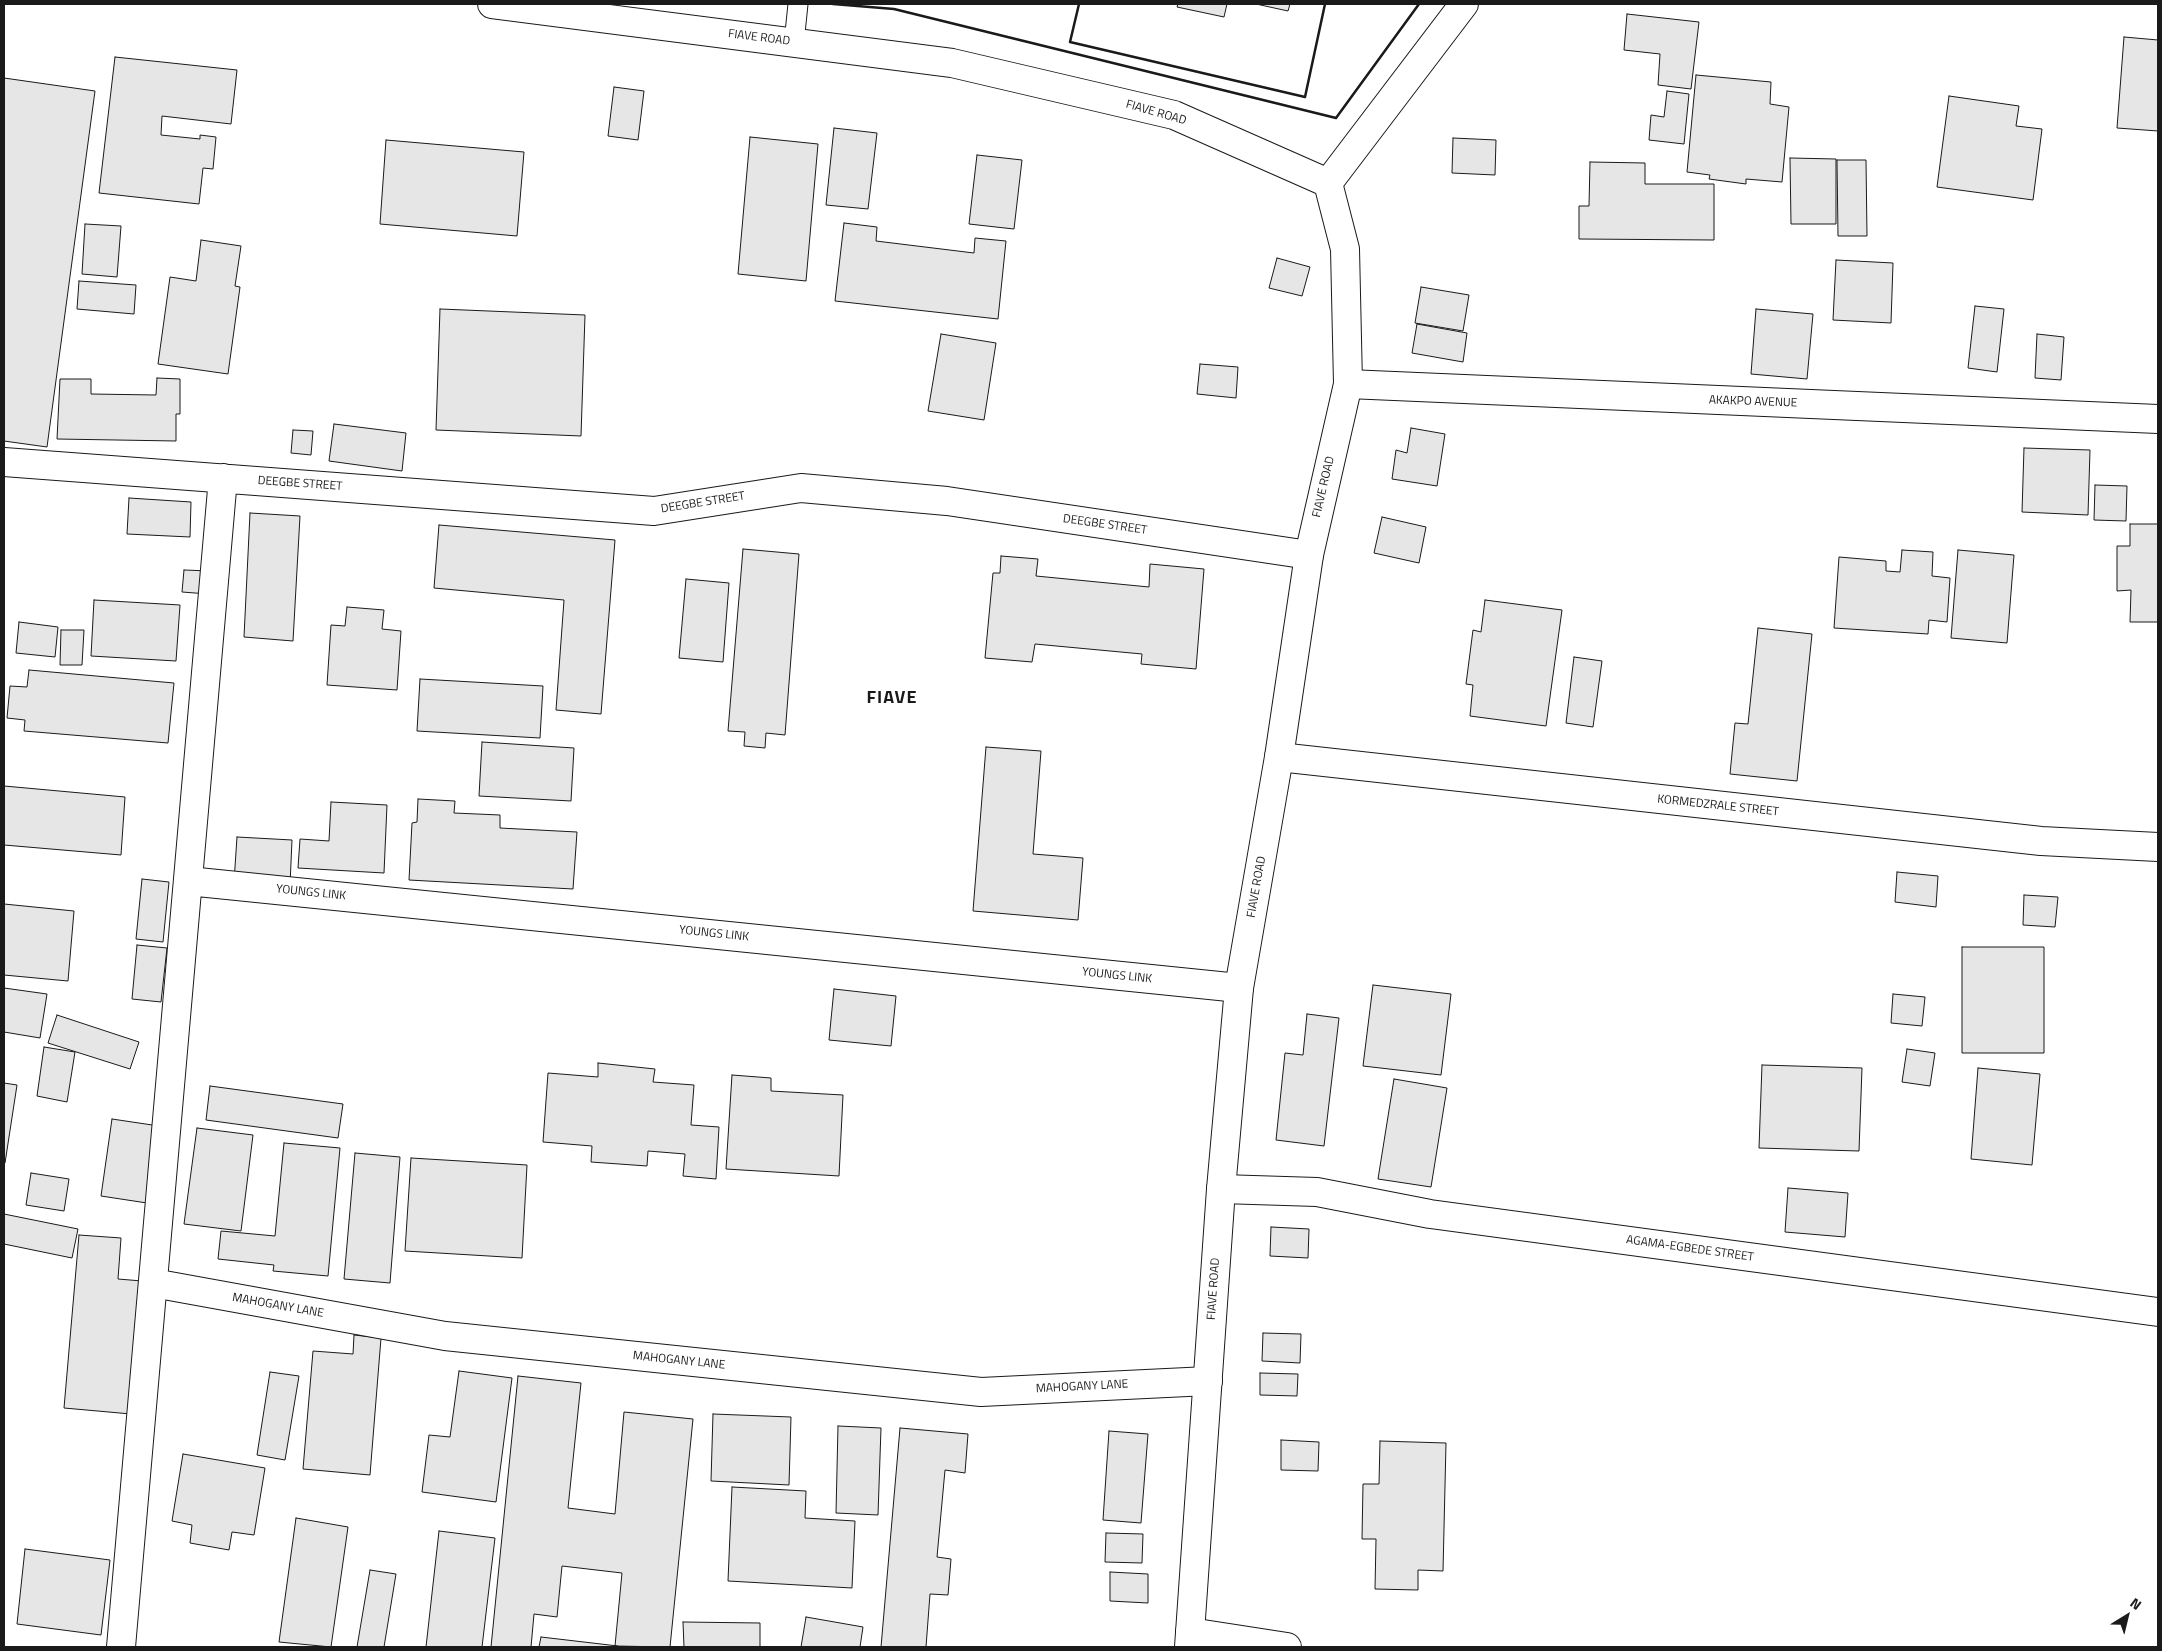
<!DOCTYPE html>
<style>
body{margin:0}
#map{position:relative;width:2162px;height:1651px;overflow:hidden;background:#fff;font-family:"Titillium Web",sans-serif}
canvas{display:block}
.frame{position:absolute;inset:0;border:5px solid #1a1a1a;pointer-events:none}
.north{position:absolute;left:2102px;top:1591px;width:50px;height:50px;-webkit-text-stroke:4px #fff;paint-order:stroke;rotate:36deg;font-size:14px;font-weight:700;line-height:20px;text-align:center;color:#1a1a1a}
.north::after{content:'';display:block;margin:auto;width:18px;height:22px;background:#1a1a1a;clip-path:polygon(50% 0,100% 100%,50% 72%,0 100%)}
</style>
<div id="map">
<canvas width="2162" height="1651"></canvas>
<div class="frame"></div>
<div class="north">N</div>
</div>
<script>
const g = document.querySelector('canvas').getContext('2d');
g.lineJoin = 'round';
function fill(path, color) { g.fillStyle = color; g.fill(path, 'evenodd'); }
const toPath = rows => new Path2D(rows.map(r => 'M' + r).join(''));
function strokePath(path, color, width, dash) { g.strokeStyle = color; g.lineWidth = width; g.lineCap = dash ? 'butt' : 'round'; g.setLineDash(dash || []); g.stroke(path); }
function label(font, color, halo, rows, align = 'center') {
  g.font = font + ' "Titillium Web",sans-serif'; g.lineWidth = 4; g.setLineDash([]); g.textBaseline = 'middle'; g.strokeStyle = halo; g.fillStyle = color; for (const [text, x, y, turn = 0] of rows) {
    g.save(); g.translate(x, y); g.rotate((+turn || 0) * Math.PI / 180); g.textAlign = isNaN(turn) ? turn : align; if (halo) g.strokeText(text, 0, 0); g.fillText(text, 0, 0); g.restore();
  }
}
const building = toPath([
 [1178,4,1227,4,1224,17,1177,7,1178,4],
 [1256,4,1290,4,1288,11,1256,4],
 [1627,14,1699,22,1691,89,1658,85,1660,54,1624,50,1627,14],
 [2124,37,2158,40,2158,131,2117,128,2124,37],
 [115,57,237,70,231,124,162,116,161,135,200,139,200,135,216,137,213,169,203,168,199,204,99,193,115,57],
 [1696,75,1771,82,1770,104,1789,107,1782,182,1746,179,1746,184,1709,179,1710,175,1687,172,1696,75],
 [4,78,95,91,47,447,4,441,4,78],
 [614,87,644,91,638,140,608,136,614,87],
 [1667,91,1689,94,1684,144,1649,140,1651,115,1664,117,1667,91],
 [1949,96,2019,106,2016,126,2042,129,2033,200,1937,187,1949,96],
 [834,128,877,133,868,209,826,205,834,128],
 [750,137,818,144,806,281,738,274,750,137],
 [1453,138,1496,140,1495,175,1452,173,1453,138],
 [386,140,524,152,517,236,380,224,386,140],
 [977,155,1022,160,1014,229,969,224,977,155],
 [1790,158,1836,159,1836,224,1791,224,1790,158],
 [1837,160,1866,160,1867,236,1838,236,1837,160],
 [1590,162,1645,163,1645,184,1714,184,1714,240,1579,239,1579,206,1589,206,1590,162],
 [844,223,877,227,876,241,974,253,975,238,1006,241,998,319,835,301,844,223],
 [85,224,121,226,117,277,82,274,85,224],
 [201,240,241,246,235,286,240,287,228,374,158,364,170,277,196,281,201,240],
 [1277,258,1310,267,1302,296,1269,288,1277,258],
 [1836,260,1893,263,1891,323,1833,320,1836,260],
 [79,281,136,285,134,314,77,309,79,281],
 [1421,287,1469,295,1463,331,1415,323,1421,287],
 [1975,306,2004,309,1997,372,1968,368,1975,306],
 [440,309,585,315,581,436,436,430,440,309],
 [1756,309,1813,314,1807,379,1751,374,1756,309],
 [1417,324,1467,333,1463,362,1412,353,1417,324],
 [941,334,996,343,984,420,928,411,941,334],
 [2037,334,2064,337,2061,380,2035,378,2037,334],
 [1200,364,1238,367,1236,398,1197,394,1200,364],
 [157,378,180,379,180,414,176,414,176,441,57,439,60,379,91,379,91,394,156,395,157,378],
 [334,424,406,433,402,471,329,461,334,424],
 [1411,428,1445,434,1437,486,1392,479,1396,450,1407,453,1411,428],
 [293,430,313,431,311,455,291,453,293,430],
 [2024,448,2090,450,2088,515,2022,512,2024,448],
 [2095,485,2127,486,2126,521,2094,520,2095,485],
 [129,498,191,502,190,537,127,534,129,498],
 [250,513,300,516,293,641,244,637,250,513],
 [1382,517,1426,527,1419,563,1374,553,1382,517],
 [2130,524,2158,524,2158,622,2130,622,2131,590,2117,591,2117,546,2130,546,2130,524],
 [439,525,615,540,601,714,556,710,564,600,434,588,439,525],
 [743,549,799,554,785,735,766,733,765,748,744,746,745,732,728,731,743,549],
 [1902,550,1933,552,1932,576,1950,578,1947,622,1929,620,1928,634,1834,628,1839,557,1886,561,1886,571,1900,572,1902,550],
 [1958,550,2014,555,2007,643,1951,638,1958,550],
 [1001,556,1038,559,1036,576,1149,587,1150,564,1204,569,1196,669,1141,664,1142,654,1035,644,1032,662,985,658,993,573,1000,573,1001,556],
 [184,570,209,571,208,594,182,592,184,570],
 [686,579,729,583,723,662,679,658,686,579],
 [94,600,180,605,176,661,91,656,94,600],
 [1485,600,1562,610,1546,726,1470,716,1473,685,1466,684,1473,630,1481,632,1485,600],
 [347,607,384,610,382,629,401,631,397,690,327,685,331,625,345,626,347,607],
 [19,622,58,627,55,657,16,653,19,622],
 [1758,628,1812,634,1797,781,1730,774,1735,723,1748,724,1758,628],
 [61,630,84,630,82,665,60,665,61,630],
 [1574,657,1602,661,1593,727,1566,723,1574,657],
 [29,670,174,683,168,743,24,731,25,720,7,718,10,686,27,687,29,670],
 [420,679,543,686,540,738,417,731,420,679],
 [482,742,574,748,571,801,479,796,482,742],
 [986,747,1041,751,1033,854,1083,858,1078,920,973,911,986,747],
 [4,786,125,797,121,855,4,845,4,786],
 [418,799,455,801,454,813,500,815,500,828,577,832,573,889,409,880,412,823,417,822,418,799],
 [331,802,387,805,384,873,298,868,300,839,329,841,331,802],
 [237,837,292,840,290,885,234,882,237,837],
 [1897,872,1938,876,1936,907,1895,902,1897,872],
 [142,879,169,882,163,942,136,939,142,879],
 [2024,895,2058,897,2055,927,2023,925,2024,895],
 [4,904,74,911,68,981,4,975,4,904],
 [137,945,167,948,161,1002,132,999,137,945],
 [1962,947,2044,947,2044,1053,1962,1053,1962,947],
 [1373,985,1451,994,1441,1075,1363,1066,1373,985],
 [4,988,47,994,40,1038,4,1032,4,988],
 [834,989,896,996,891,1046,829,1040,834,989],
 [1893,994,1925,997,1922,1026,1891,1023,1893,994],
 [1307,1014,1339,1018,1324,1146,1276,1140,1285,1053,1303,1055,1307,1014],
 [57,1015,139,1042,130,1069,48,1043,57,1015],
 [44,1047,75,1052,67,1102,37,1096,44,1047],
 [1907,1049,1935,1053,1930,1086,1902,1082,1907,1049],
 [598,1063,655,1069,653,1082,694,1085,691,1125,719,1127,716,1179,683,1176,685,1154,648,1151,647,1166,591,1162,592,1146,543,1142,548,1073,598,1077,598,1063],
 [1762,1065,1862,1068,1859,1151,1759,1148,1762,1065],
 [1978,1068,2040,1074,2032,1165,1971,1159,1978,1068],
 [732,1075,771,1078,771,1091,843,1095,839,1176,726,1169,732,1075],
 [1394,1079,1447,1088,1431,1187,1378,1179,1394,1079],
 [4,1083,17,1085,5,1163,4,1163,4,1083],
 [210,1086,343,1104,338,1138,206,1120,210,1086],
 [112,1119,159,1126,147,1203,101,1196,112,1119],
 [197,1128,253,1135,241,1231,184,1224,197,1128],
 [284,1143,340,1148,328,1276,273,1271,274,1265,218,1259,221,1231,275,1236,284,1143],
 [355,1153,400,1157,390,1283,344,1279,355,1153],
 [411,1158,527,1165,522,1258,405,1251,411,1158],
 [31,1173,69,1179,64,1211,26,1205,31,1173],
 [1788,1188,1848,1193,1845,1237,1785,1232,1788,1188],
 [4,1214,78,1229,72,1258,4,1244,4,1214],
 [1271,1227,1309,1229,1308,1258,1270,1256,1271,1227],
 [79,1235,121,1238,118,1279,142,1281,131,1414,64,1408,79,1235],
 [1263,1333,1301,1334,1300,1363,1262,1361,1263,1333],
 [354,1335,381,1338,370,1475,303,1469,313,1351,353,1354,354,1335],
 [459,1371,512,1378,496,1502,422,1492,429,1435,450,1437,459,1371],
 [270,1372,299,1376,285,1460,257,1455,270,1372],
 [1260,1373,1298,1374,1297,1396,1260,1395,1260,1373],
 [518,1376,581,1383,568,1508,615,1514,624,1412,693,1419,670,1647,615,1646,622,1573,562,1566,557,1617,534,1614,531,1647,491,1647,518,1376],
 [713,1414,791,1417,789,1485,711,1481,713,1414],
 [838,1426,881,1428,878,1515,836,1513,838,1426],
 [900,1428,968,1434,965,1473,945,1470,937,1557,951,1559,948,1595,930,1594,926,1647,881,1647,900,1428],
 [1109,1431,1148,1434,1141,1523,1103,1520,1109,1431],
 [1281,1440,1319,1442,1318,1471,1281,1470,1281,1440],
 [1380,1441,1446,1443,1443,1571,1418,1570,1418,1590,1375,1589,1376,1539,1362,1539,1363,1484,1379,1484,1380,1441],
 [183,1454,265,1468,254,1535,232,1532,229,1550,190,1543,192,1525,172,1521,183,1454],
 [732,1487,806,1491,805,1518,855,1521,852,1588,728,1581,732,1487],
 [296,1518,348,1527,331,1647,279,1642,296,1518],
 [439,1531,495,1538,482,1647,426,1647,439,1531],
 [1106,1533,1143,1534,1142,1563,1105,1562,1106,1533],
 [25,1549,110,1560,101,1635,17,1624,25,1549],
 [370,1570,396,1574,384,1647,357,1647,370,1570],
 [1110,1572,1148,1574,1148,1603,1110,1601,1110,1572],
 [806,1617,863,1627,860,1647,801,1647,806,1617],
 [683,1622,760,1623,760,1647,684,1647,683,1622],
 [541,1637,618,1646,618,1647,539,1647,541,1637]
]);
fill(building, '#e6e6e6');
strokePath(building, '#1a1a1a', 1);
const service = toPath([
 [794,43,798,4]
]);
const minor = toPath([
 [1328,183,1464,4],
 [1348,384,2158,419],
 [4,462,654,511,801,488,947,501,1309,555],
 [1279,757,2041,841,2158,847],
 [188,881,1239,988],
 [1221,1189,1317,1192,1430,1214,2158,1312],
 [153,1283,445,1336,981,1392,1208,1381],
 [1190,1632,1287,1647],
 [121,1647,223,478]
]);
const tertiary = toPath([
 [492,4,952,63,1174,115,1328,183,1345,249,1348,384,1309,555,1279,757,1239,988,1221,1189,1189,1647]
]);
strokePath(service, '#1a1a1a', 21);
strokePath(minor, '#1a1a1a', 30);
strokePath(tertiary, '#1a1a1a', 30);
strokePath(service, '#fff', 19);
strokePath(minor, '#fff', 28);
strokePath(tertiary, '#fff', 28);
strokePath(toPath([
 [833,4,894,9,1336,118,1419,4],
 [1079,4,1070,42,1305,97,1325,4]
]), '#1a1a1a', 2.5);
label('12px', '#1a1a1a', '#fff', [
 ["FIAVE ROAD",759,38,7],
 ["FIAVE ROAD",1156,113,16],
 ["AKAKPO AVENUE",1753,402,2],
 ["DEEGBE STREET",300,484,4],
 ["FIAVE ROAD",1324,487,-77],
 ["DEEGBE STREET",703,503,-9],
 ["DEEGBE STREET",1105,525,8],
 ["KORMEDZRALE STREET",1718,806,6],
 ["FIAVE ROAD",1257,887,-80],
 ["YOUNGS LINK",311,893,6],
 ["YOUNGS LINK",714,934,6],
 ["YOUNGS LINK",1117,976,6],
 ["AGAMA-EGBEDE STREET",1690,1249,8],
 ["FIAVE ROAD",1214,1289,-86],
 ["MAHOGANY LANE",278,1306,10],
 ["MAHOGANY LANE",679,1361,6],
 ["MAHOGANY LANE",1082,1387,-3]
]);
g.letterSpacing = '1px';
label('bold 18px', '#1a1a1a', '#fff', [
 ["FIAVE",892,699]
]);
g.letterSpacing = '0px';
</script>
